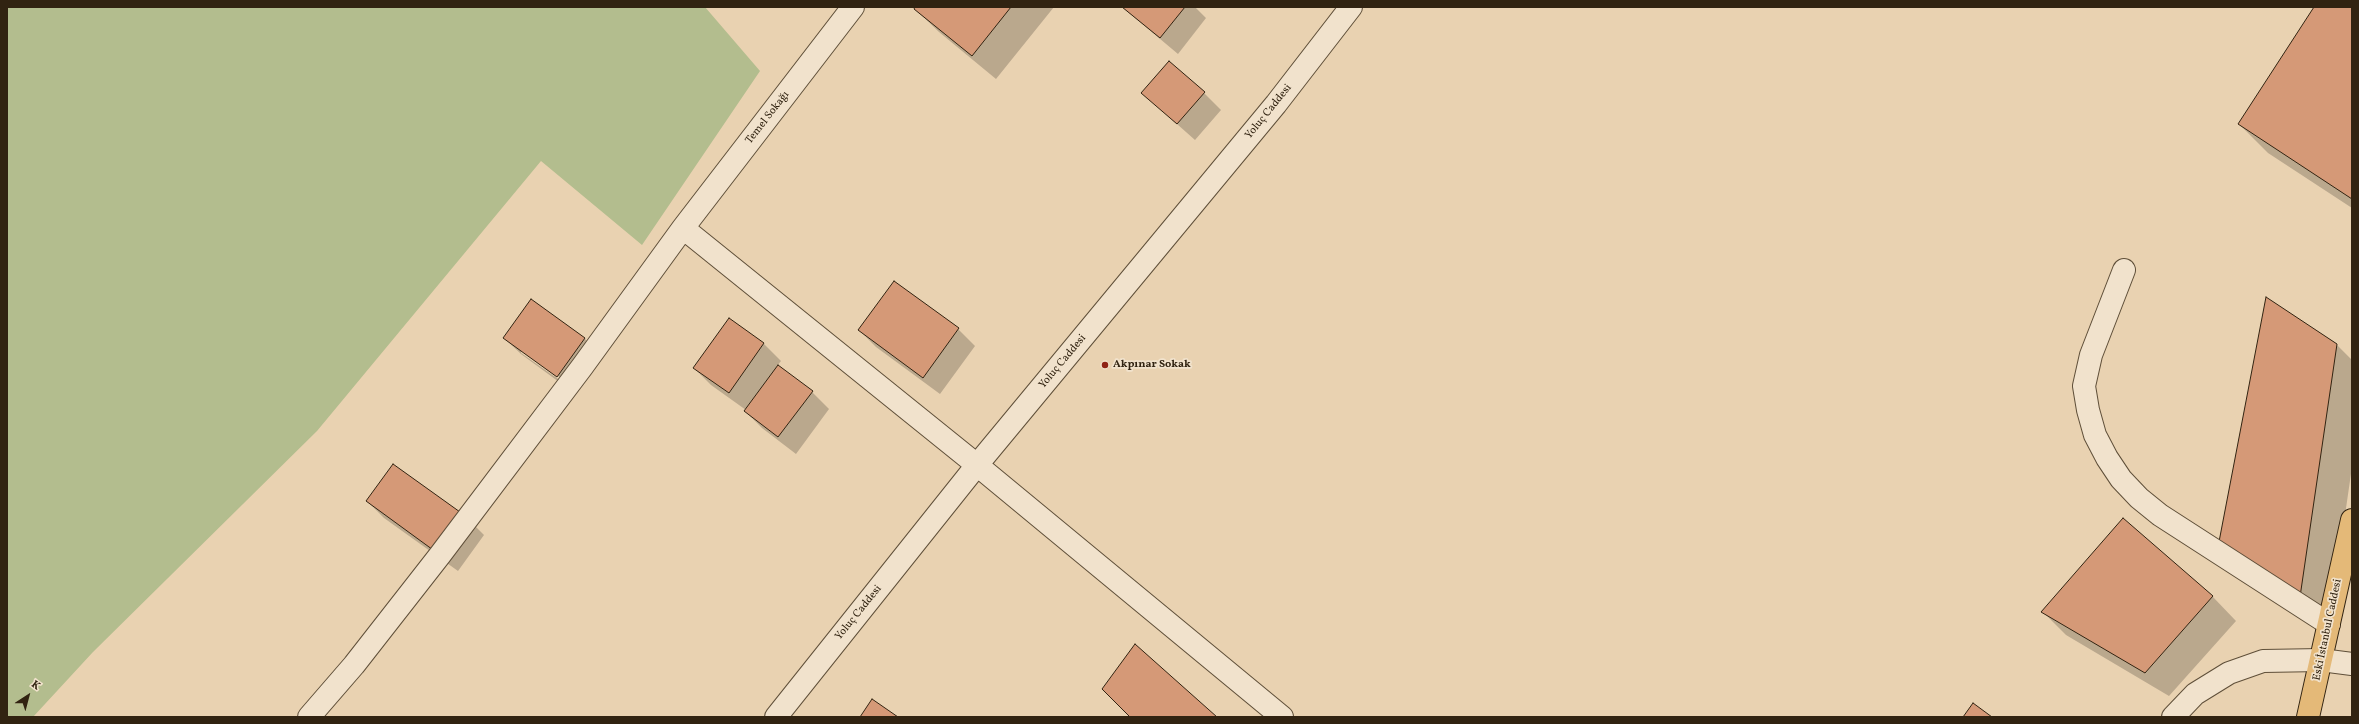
<!DOCTYPE html>
<meta charset="utf-8">
<style>
body{margin:0}
#map{position:relative;width:2359px;height:724px;overflow:hidden;background:#e9d2b1;font-family:Vollkorn,serif}
canvas{display:block}
.frame{position:absolute;inset:0;border:8px solid #312311;pointer-events:none}
.north{position:absolute;left:8px;top:676px;width:40px;height:40px;-webkit-text-stroke:3px #f1e2cc;paint-order:stroke;rotate:36deg;font-size:11px;font-weight:700;line-height:16px;text-align:center;color:#312311}
.north::after{content:'';display:block;margin:auto;width:14px;height:18px;background:#312311;clip-path:polygon(50% 0,100% 100%,50% 72%,0 100%)}
</style>
<div id="map">
<canvas width="2359" height="724"></canvas>
<div class="frame"></div>
<div class="north">K</div>
</div>
<script>
const g = document.querySelector('canvas').getContext('2d');
g.lineJoin = 'round';
function fill(path, color) { g.fillStyle = color; g.fill(path, 'evenodd'); }
const toPath = rows => new Path2D(rows.map(r => 'M' + r).join(''));
function strokePath(path, color, width, dash) { g.strokeStyle = color; g.lineWidth = width; g.lineCap = dash ? 'butt' : 'round'; g.setLineDash(dash || []); g.stroke(path); }
function label(font, color, halo, rows, align = 'center') {
  g.font = font + ' Vollkorn,serif'; g.lineWidth = 3.5; g.setLineDash([]); g.textBaseline = 'middle'; g.strokeStyle = halo; g.fillStyle = color; for (const [text, x, y, turn = 0] of rows) {
    g.save(); g.translate(x, y); g.rotate((+turn || 0) * Math.PI / 180); g.textAlign = isNaN(turn) ? turn : align; if (halo) g.strokeText(text, 0, 0); g.fillText(text, 0, 0); g.restore();
  }
}
fill(toPath([
 [7,7,705,7,760,71,642,245,541,161,317,431,93,652,33,717,7,717]
]), '#b3bd8e');
fill(toPath([
 [917,7,1054,7,996,79,939,32,915,9],
 [1122,7,1195,7,1206,18,1178,54],
 [2315,7,2352,7,2352,208,2268,153,2239,124],
 [1142,93,1204,93,1221,110,1195,140],
 [531,300,585,339,602,356,574,393,521,354,504,338],
 [521,350,562,379,561,381,521,353],
 [729,320,764,344,781,361,777,366,812,392,829,409,796,454,762,428,745,411,746,410,711,385,694,368],
 [958,329,975,346,940,394,876,347,859,330],
 [2337,345,2352,360,2352,467,2329,625,2248,576],
 [367,501,467,518,484,535,458,571,384,518],
 [2123,520,2213,597,2236,621,2169,696,2066,635,2042,611]
]), '#0003');
const building = toPath([
 [915,7,1011,7,972,56,914,9,915,7],
 [1122,7,1185,7,1160,38,1122,7],
 [2314,7,2352,7,2352,199,2238,124,2314,7],
 [1169,61,1205,92,1177,124,1141,93,1169,61],
 [894,281,959,328,923,378,858,330,894,281],
 [2266,297,2337,344,2300,597,2218,547,2266,297],
 [531,299,585,338,557,377,503,338,531,299],
 [729,318,764,343,729,393,693,368,729,318],
 [778,365,813,391,778,437,744,411,778,365],
 [393,464,467,517,440,555,366,501,393,464],
 [2123,518,2213,596,2145,673,2041,612,2123,518],
 [1135,644,1217,717,1130,717,1102,689,1135,644],
 [872,699,898,717,860,717,872,699],
 [1973,703,1992,717,1963,717,1973,703]
]);
fill(building, '#d59977');
strokePath(building, '#312311', 1);
const minor = toPath([
 [683,228,977,465,1282,717],
 [2124,270,2091,355,2084,386,2088,410,2095,435,2107,458,2121,479,2139,498,2160,515,2329,624],
 [309,717,354,665,440,555,582,367,683,228,853,7],
 [776,717,977,465,1276,104,1351,7],
 [2173,717,2195,694,2229,673,2263,661,2321,660,2352,664]
]);
const major = toPath([
 [2308,717,2352,520]
]);
strokePath(minor, '#5f4f39', 24);
strokePath(major, '#312311', 24);
strokePath(minor, '#f1e2cc', 22);
strokePath(major, '#e4b978', 22);
for (const [x, y, r, color] of [
 [1105,365,4,"#8f2418"]
]) { const dot = new Path2D(); dot.arc(x, y, r, 0, 2 * Math.PI); g.fillStyle = color; g.fill(dot); strokePath(dot, '#f1e2cc', 1.5); }
label('11px', '#312311', '#f1e2cc', [
 ["Yoluç Caddesi",1269,112,-51],
 ["Temel Sokağı",768,118,-52],
 ["Yoluç Caddesi",1063,362,-50],
 ["Yoluç Caddesi",859,613,-51],
 ["Eski İstanbul Caddesi",2328,630,-78]
]);
label('bold 11px', '#312311', '#f1e2cc', [
 ["Akpınar Sokak",1113,365]
], 'left');
</script>
